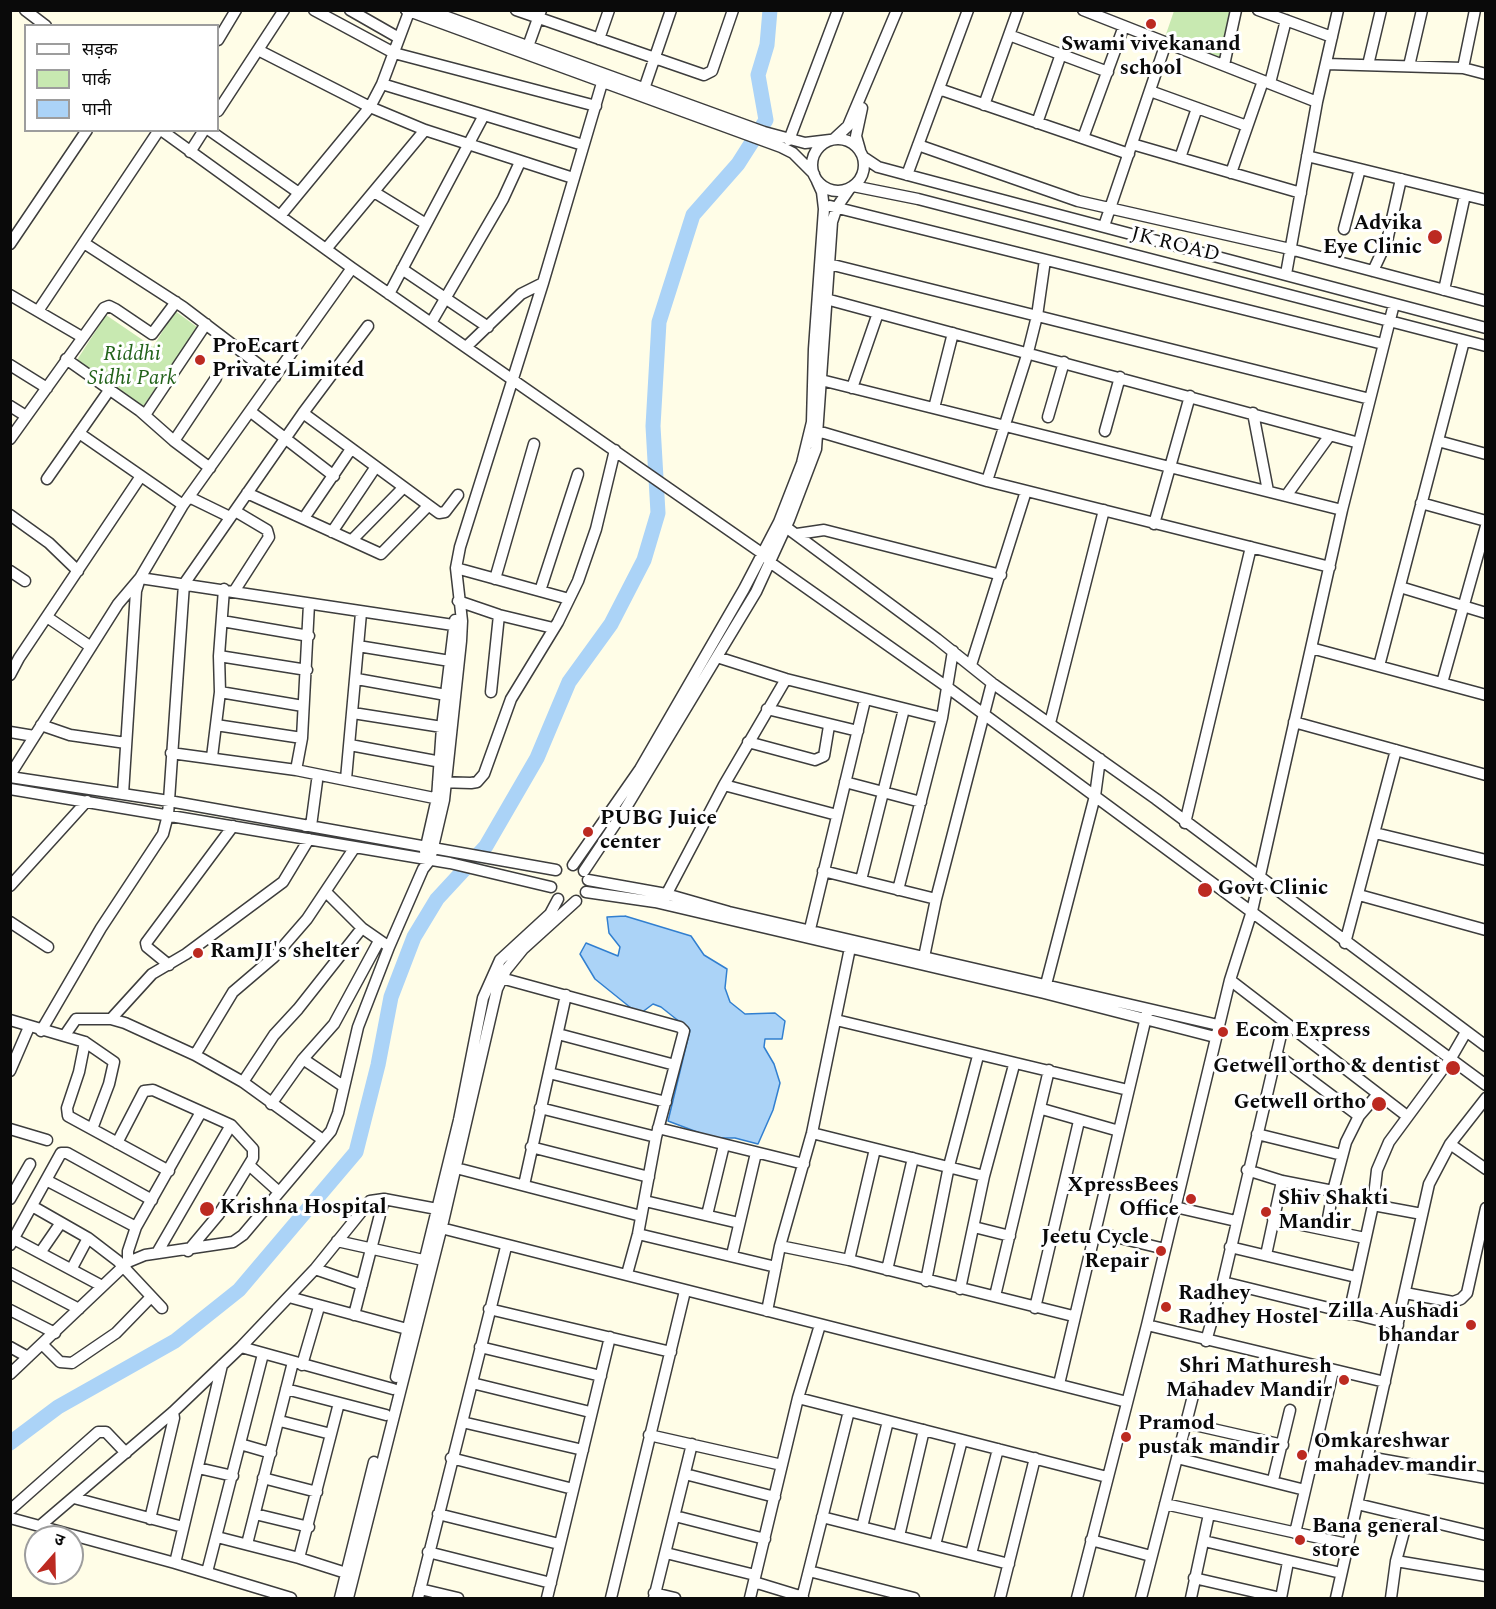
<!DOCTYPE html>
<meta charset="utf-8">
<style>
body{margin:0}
#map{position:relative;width:1496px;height:1609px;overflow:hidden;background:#fffde7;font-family:Spectral,"Noto Sans Devanagari",serif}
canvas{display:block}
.frame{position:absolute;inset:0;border:12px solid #0a0a0a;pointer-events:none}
.legend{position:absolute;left:24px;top:24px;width:195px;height:108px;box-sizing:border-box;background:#fff;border:2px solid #9d9d9d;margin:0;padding:8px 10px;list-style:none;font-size:18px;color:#0a0a0a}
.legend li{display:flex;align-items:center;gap:12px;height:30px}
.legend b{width:30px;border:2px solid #9d9d9d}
.north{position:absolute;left:24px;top:1525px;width:60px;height:60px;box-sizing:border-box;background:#fff;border:2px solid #9d9d9d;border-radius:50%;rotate:20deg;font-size:16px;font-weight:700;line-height:24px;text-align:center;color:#0a0a0a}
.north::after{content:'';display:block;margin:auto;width:21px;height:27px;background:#bc2a21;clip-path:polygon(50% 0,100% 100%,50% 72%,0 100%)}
</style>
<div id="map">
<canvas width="1496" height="1609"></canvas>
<div class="frame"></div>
<ul class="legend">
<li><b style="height:8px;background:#fff"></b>सड़क</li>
<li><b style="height:16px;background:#c8e9b1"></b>पार्क</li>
<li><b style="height:16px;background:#abd3f7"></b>पानी</li>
</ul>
<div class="north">उ</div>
</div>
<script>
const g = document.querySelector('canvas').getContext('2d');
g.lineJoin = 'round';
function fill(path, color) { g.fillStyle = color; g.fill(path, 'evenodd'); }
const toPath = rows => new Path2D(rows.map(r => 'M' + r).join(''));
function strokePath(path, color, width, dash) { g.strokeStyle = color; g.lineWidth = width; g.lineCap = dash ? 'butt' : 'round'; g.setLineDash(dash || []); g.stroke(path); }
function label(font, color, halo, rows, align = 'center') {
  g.font = font + ' Spectral,serif'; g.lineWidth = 6; g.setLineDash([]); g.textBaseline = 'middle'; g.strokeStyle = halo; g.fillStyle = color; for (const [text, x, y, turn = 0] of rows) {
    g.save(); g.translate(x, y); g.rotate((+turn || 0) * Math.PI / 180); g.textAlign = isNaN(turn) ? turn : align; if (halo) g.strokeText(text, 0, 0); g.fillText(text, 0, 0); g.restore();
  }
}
fill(toPath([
 [1174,11,1231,11,1220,60,1165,37],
 [175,311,197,327,140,411,77,360,106,315,153,347]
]), '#c8e9b1');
const water = toPath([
 [625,916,691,936,704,955,727,969,725,988,730,1002,745,1014,775,1013,785,1021,782,1039,765,1039,764,1047,774,1064,780,1083,773,1110,758,1144,735,1138,713,1138,668,1121,690,1030,661,1007,653,1004,641,1013,631,1008,595,979,580,954,586,943,618,956,620,947,609,933,607,917,625,916]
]);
fill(water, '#abd3f7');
strokePath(water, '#317fd0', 1.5);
strokePath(toPath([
 [10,1443,58,1407,175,1341,239,1290,356,1152,378,1065,391,997,414,937,437,899,486,846,537,758,569,682,611,624,644,560,658,513,653,426,659,322,693,215,738,164,766,120,758,75,767,45,770,10]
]), '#abd3f7', 15);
const minor = toPath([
 [25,10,46,26],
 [314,10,394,53,596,106],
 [350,10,399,38],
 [406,10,781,147,793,153,814,174],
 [428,10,764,132,805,143,830,140],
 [516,10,704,75,712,71,733,10],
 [1083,10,1317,102],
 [1258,10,1332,37],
 [1009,35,1108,72],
 [599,39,609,10],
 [218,40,236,10],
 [258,50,370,107,425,130,573,178],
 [526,52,541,10],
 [1326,64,1463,68,1486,74],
 [1224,65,1236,10],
 [1368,65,1381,10],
 [1409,66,1422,10],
 [1463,68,1475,10],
 [1270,83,1286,20],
 [382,84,583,145],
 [644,89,671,10],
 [939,89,1129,154],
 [1150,91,1247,126],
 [984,105,1018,10],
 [218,111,284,10],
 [1037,123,1061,54],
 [161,130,352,268,763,554,771,563,947,687,1486,1085],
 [209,130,299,193],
 [1083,138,1124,26],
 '812 165a26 26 0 1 1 52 0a26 26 0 1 1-52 0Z',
 [834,139,848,126,897,10],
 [789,140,838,10],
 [1132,144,1301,193],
 [918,145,1078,201,1290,249,1486,301],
 [860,150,856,136,862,108],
 [190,152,204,130],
 [1307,156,1486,200],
 [863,157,878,167,919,178,1486,328],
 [1180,158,1197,108],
 [1231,173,1263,81],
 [907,175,968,10],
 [853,186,918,199,1486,346],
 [374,192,426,224],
 [830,206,1383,344],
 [280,216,370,107,382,84,409,12],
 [1104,226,1166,43],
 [1344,229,1360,169],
 [84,243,183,307,275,377],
 [10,244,87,130],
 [326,249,425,130],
 [829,264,1370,399],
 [402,269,488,327],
 [1373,271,1387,241,1401,179],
 [1286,274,1317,102,1338,10],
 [1444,290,1465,195],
 [389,294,484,115],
 [10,295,82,337],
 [826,299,1359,443],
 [38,311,159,130],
 [431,323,503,199,520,162],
 [466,347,521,294,543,283],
 [66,359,140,411,174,441,210,468],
 [10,365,47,388],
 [821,380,1342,510],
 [852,388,878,313],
 [10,406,26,416],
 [934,408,953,333],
 [251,412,334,476],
 [303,413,439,513,445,512,458,495],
 [1253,413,1268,491],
 [145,415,206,324],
 [1048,417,1064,362],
 [814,430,987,481,1330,567],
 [1105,431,1120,377],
 [79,433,183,505],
 [10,439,104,308,109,306,115,309,152,334,176,302],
 [174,441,216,378],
 [1438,441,1486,454],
 [47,479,110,389],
 [987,481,1028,352,1037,316,1045,260],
 [247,493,381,554,428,506],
 [1286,496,1330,435],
 [189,497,230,517],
 [1421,503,1486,521],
 [235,511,267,530,269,537,235,590],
 [10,515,49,543,78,571],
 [304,518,351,449],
 [779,522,937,639,992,683,1156,799,1486,1046],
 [1154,524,1190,396],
 [332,532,375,468],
 [797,534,824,530,1001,575],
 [352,540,403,488],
 [456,568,569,599],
 [10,571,25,581],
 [495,579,534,444],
 [1400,587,1486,613],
 [540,591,578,474],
 [458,601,499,615,553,628],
 [47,617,91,647],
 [222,621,309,636],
 [358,646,450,661],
 [1311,648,1486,695],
 [219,656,307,670],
 [717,657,786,679,942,718],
 [971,665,1026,491],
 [1379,666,1464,341],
 [10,675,19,658,141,476],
 [357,679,446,695],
 [1442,683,1486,526],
 [220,692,303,706],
 [491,692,499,615],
 [767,709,858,731],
 [353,713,442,727],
 [1294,722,1486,775],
 [1050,723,1104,510],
 [41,725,70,735,126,743],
 [216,725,302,738],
 [10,732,34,736],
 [748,742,815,760,824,756,829,726],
 [350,745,441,762],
 [171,753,296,770,444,800],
 [212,757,220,692,219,656,224,589],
 [296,770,302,738,309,604],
 [10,775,118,604,140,578,183,505,352,268],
 [10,777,169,801,556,870],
 [346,779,361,613],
 [438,782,471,783,477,782,484,774,511,699,558,622,578,581,596,529,615,450],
 [845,782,921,802],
 [724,785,837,815],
 [10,789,450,863,551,887],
 [123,794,136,591,140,578,453,625],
 [1185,823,1251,547],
 [305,826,311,826,317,781],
 [1375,833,1486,860],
 [425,851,437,798,442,727,455,620],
 [573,865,640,769,744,589,779,522,802,463,812,422,814,349,824,209,822,192,817,181],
 [584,871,624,811,756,592,789,520,816,449,832,222,837,207,850,188],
 [823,871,936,899],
 [588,880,666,894,729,912,1218,1025],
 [861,880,904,709],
 [10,886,87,801],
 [898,890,942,718,953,651],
 [586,892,655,902,1044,993,1215,1037],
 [327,893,362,928,385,944],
 [1359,895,1486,930],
 [664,899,724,785,786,679],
 [10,922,48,947],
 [810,929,865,700],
 [1345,943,1396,750],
 [924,957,936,899,992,683],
 [169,965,147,947,146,943,233,826],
 [501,978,680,1027,684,1031,656,1137,638,1234,627,1274],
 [1230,980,1407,1116],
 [1044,992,1095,796,1100,759],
 [111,1019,152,974,186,954,283,882,309,839],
 [10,1020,85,1042,114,1062,109,1084,92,1129],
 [836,1020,1128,1090],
 [41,1031,101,928,163,834,168,815,184,584,303,413,368,326],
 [558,1034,675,1065],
 [65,1035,76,1019,111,1019,125,1023,195,1055,243,1082,323,1140],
 [85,1042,79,1072,67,1108,68,1116,169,1171],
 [1276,1054,1359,1116],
 [195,1055,233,992,274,957,307,919,355,847],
 [303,1059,343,1086],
 [10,1071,29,1027],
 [549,1073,666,1102],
 [243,1082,274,1035,298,1009,362,928],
 [271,1104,303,1059,334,1024,379,941],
 [540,1108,656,1137],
 [1042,1109,1119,1131],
 [658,1128,804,1164],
 [10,1129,47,1140],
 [812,1133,984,1176],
 [1257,1134,1342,1155],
 [117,1143,144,1091,153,1090,231,1125,253,1149,253,1158,219,1214,188,1251],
 [1450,1144,1486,1169],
 [531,1147,649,1177],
 [249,1165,279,1192],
 [456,1168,641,1216],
 [1247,1170,1282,1181,1333,1191],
 [46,1180,136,1227],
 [524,1185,566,995],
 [10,1199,30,1164],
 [645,1201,739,1223],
 [1373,1205,1422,1214],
 [32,1206,88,1238,118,1261,162,1308],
 [1175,1207,1236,1221],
 [707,1215,724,1145],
 [1273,1219,1365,1238],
 [974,1227,1010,1236],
 [441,1228,1127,1402],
 [1326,1229,1333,1191,1346,1142,1359,1116,1378,1094],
 [1095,1232,1165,1249],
 [638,1234,776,1267],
 [14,1239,102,1286],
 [337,1241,423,1260],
 [10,1245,61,1153,67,1153,152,1200],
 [780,1246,849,1260,1073,1316],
 [1230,1247,1356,1277],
 [40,1253,60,1224],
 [157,1253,231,1125],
 [732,1255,756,1153],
 [1266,1255,1282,1181],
 [849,1260,875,1149],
 [128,1262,128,1251,136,1227,201,1112],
 [72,1268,88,1238],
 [315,1269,362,1285],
 [887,1270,913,1158],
 [10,1273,79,1309],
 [926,1281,949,1166,978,1056],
 [1223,1282,1398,1325],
 [960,1289,984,1176,1014,1065],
 [1405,1293,1453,1302,1461,1299,1467,1293,1486,1208],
 [995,1296,1049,1070],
 [289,1297,407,1329],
 [1035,1308,1079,1121],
 [489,1309,671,1352],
 [10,1310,55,1333],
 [767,1311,780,1246,812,1133,851,943],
 [1349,1314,1373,1205,1377,1170,1389,1142,1451,1058,1466,1032],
 [354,1315,384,1199],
 [1147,1325,1385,1382],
 [1206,1341,1223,1282,1284,1022],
 [43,1345,60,1362,72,1363,116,1333,151,1297],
 [10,1347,28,1357],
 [241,1347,393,1389],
 [480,1347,601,1376],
 [302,1365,319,1307],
 [10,1374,128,1262,145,1255,233,1242,243,1235,331,1131,338,1113,358,1027,389,947,423,869,430,860,444,800,461,641,462,621,456,568,460,547,543,283,602,83],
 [396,1377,459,1120,483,998,500,960,550,914,558,899],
 [472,1383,590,1412],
 [1059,1384,1147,1013],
 [286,1389,386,1415],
 [798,1398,1107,1477],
 [280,1421,331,1434],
 [462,1422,583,1450],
 [1186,1423,1283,1445],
 [649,1435,782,1465],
 [240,1444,271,1453],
 [1368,1457,1486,1478],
 [451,1458,573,1489],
 [1177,1458,1305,1490],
 [198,1468,233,1476],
 [685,1474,775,1497],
 [263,1478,317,1492],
 [1273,1480,1290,1410],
 [74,1498,183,1527],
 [1165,1504,1347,1544],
 [1357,1504,1486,1535],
 [10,1510,98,1432,106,1432,126,1453],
 [255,1514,309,1527],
 [438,1514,559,1544],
 [675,1516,765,1539],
 [822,1517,1009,1564],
 [10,1518,175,1563,291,1598],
 [150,1519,174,1418,173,1412],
 [41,1525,173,1412,241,1347,315,1269,370,1201,384,1199,437,1209],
 [862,1527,888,1421],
 [1295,1533,1333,1371],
 [899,1536,924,1430],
 [217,1537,299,1558,346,1573],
 [1091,1540,1151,1556],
 [1204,1541,1341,1573],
 [247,1544,293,1362],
 [935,1545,962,1440],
 [428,1552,551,1583],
 [666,1553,755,1575],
 [971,1554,998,1449],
 [299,1558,339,1403],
 [1396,1561,1486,1576],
 [175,1563,222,1365],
 [809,1571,914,1598],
 [207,1572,263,1354],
 [1194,1578,1281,1598],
 [754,1582,803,1597],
 [420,1589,458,1598],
 [654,1593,675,1598],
 [340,1598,374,1462],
 [348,1598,443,1222,497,989,506,970,523,949,576,901],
 [418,1598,506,1247],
 [547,1598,610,1337],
 [611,1598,685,1291],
 [654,1598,692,1444],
 [750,1598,798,1398,820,1325],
 [802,1598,849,1411],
 [1000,1598,1035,1458],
 [1077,1598,1147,1325,1230,980,1252,911,1342,510,1394,304],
 [1141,1598,1195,1388],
 [1191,1598,1209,1514],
 [1281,1598,1288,1562],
 [1336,1598,1429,1184,1450,1144,1486,1098],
 [1391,1598,1396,1561,1408,1517]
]);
strokePath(minor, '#3d3d3d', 13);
strokePath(minor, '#fff', 10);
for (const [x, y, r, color] of [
 [1151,24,6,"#bc2a21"],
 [1435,237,8,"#bc2a21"],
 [200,360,6,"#bc2a21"],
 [588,832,6,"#bc2a21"],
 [1205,890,8,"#bc2a21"],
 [198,953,6,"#bc2a21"],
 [1223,1032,6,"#bc2a21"],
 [1453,1068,8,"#bc2a21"],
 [1379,1104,8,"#bc2a21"],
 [1191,1199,6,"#bc2a21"],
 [207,1209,8,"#bc2a21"],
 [1266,1212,6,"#bc2a21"],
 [1161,1251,6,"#bc2a21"],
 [1166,1307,6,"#bc2a21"],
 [1471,1325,6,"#bc2a21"],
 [1344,1380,6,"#bc2a21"],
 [1126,1437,6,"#bc2a21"],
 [1302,1455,6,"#bc2a21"],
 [1300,1540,6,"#bc2a21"]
]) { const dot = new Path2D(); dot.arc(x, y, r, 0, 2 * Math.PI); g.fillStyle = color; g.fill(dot); strokePath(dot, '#fff', 2); }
label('bold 21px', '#0a0a0a', '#fff', [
 ["Swami vivekanand",1151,46,"center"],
 ["school",1151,70,"center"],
 ["Advika",1422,225,"right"],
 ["Eye Clinic",1422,249,"right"],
 ["ProEcart",212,348],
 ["Private Limited",212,372],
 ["PUBG Juice",600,820],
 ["center",600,844],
 ["Govt Clinic",1218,890],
 ["RamJI's shelter",210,953],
 ["Ecom Express",1235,1032],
 ["Getwell ortho & dentist",1440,1068,"right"],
 ["Getwell ortho",1366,1104,"right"],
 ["XpressBees",1179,1187,"right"],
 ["Office",1179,1211,"right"],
 ["Shiv Shakti",1278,1200],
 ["Mandir",1278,1224],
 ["Krishna Hospital",220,1209],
 ["Jeetu Cycle",1149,1239,"right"],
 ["Repair",1149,1263,"right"],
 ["Radhey",1178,1295],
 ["Radhey Hostel",1178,1319],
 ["Zilla Aushadi",1459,1313,"right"],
 ["bhandar",1459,1337,"right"],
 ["Shri Mathuresh",1332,1368,"right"],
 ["Mahadev Mandir",1332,1392,"right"],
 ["Pramod",1138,1425],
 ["pustak mandir",1138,1449],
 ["Omkareshwar",1314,1443],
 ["mahadev mandir",1314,1467],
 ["Bana general",1312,1528],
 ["store",1312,1552]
], 'left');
label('21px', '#0a0a0a', '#fff', [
 ["JK ROAD",1175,246,14]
]);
label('italic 21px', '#22621a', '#fff', [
 ["Riddhi",132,356],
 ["Sidhi Park",132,380]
]);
</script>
